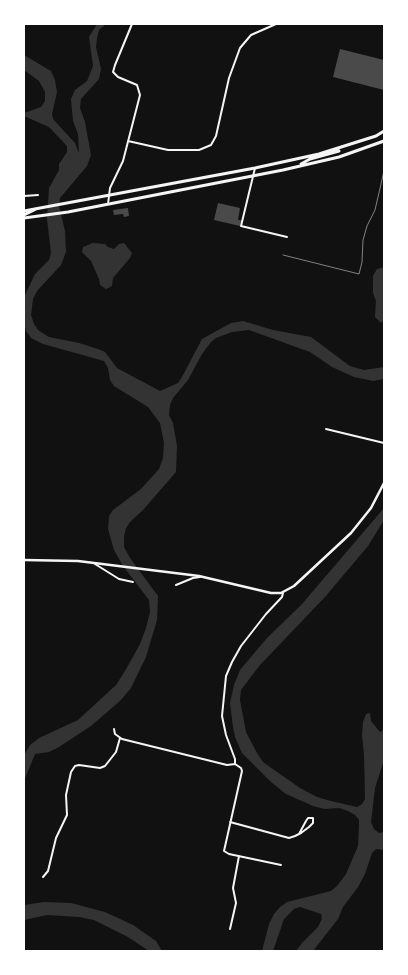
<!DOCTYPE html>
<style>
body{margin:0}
#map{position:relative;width:408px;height:975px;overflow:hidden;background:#111;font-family:"Sofia Sans Condensed",sans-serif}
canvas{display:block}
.frame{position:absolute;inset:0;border:25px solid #fff;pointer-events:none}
</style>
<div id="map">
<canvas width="408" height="975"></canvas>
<div class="frame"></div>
</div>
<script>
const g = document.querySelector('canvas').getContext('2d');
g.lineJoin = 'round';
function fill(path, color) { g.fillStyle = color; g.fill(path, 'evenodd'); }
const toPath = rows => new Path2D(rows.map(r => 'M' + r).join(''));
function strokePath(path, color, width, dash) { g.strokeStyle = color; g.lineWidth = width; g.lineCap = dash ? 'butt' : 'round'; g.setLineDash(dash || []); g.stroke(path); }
fill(toPath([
 [97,24,106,24,99,30,97,38,96,47,101,69,99,79,81,99,80,108,85,122,91,155,87,166,60,198,59,206,65,231,66,252,61,265,37,291,33,299,31,315,34,324,38,330,49,337,79,343,98,349,105,352,117,368,160,391,178,383,182,377,202,339,231,323,243,321,273,330,311,337,350,366,364,370,384,367,384,379,373,381,354,377,332,367,310,352,249,330,232,332,216,338,211,342,202,354,188,380,173,398,170,405,169,415,173,423,177,446,176,472,143,510,130,522,126,528,124,537,124,547,130,558,158,596,157,620,146,657,131,688,121,700,91,726,59,747,49,752,35,754,24,781,24,755,30,745,39,738,78,720,116,685,125,671,140,644,146,628,150,612,149,600,123,566,114,550,108,529,109,516,113,510,141,489,159,469,163,458,164,443,160,423,148,407,114,386,110,380,108,368,104,361,43,344,31,338,26,331,24,322,25,295,35,274,49,260,51,253,47,219,49,188,59,170,59,164,67,152,67,146,49,127,24,116,24,113,27,112,41,107,45,101,45,92,39,81,24,70,24,55,51,71,55,80,57,92,52,114,53,119,75,143,79,153,78,134,73,121,71,99,75,90,87,81,93,66,89,37],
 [93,243,105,244,108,247,114,249,119,244,124,243,132,253,130,258,113,278,112,286,106,289,100,285,99,279,91,261,82,252,83,247],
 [384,267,384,320,381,323,375,317,376,301,373,293,373,276,377,269],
 [384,508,384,520,368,546,325,597,260,665,241,690,240,700,246,732,257,753,263,762,300,788,317,797,331,801,357,807,362,804,365,799,364,755,362,735,363,722,366,714,370,713,371,721,380,732,382,731,384,725,384,760,375,788,371,822,374,829,379,833,384,832,384,850,376,849,372,853,365,874,358,887,343,907,338,919,313,951,296,951,302,943,318,927,322,919,321,914,300,907,294,909,284,919,273,951,262,951,269,924,274,914,280,907,287,902,331,891,337,886,346,874,358,846,359,826,359,820,355,815,348,811,339,808,325,809,313,806,286,794,271,782,242,753,235,737,233,727,230,703,234,685,240,670,267,638,302,604],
 [44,902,71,903,105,912,133,925,156,941,162,951,149,951,128,937,94,920,79,917,47,915,24,920,24,905]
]), '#333');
fill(toPath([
 [340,49,384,60,384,90,333,77],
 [218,203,240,208,238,220,241,220,240,226,214,220],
 [128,208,129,216,124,217,123,214,114,215,113,210]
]), '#4a4a4a');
strokePath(toPath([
 [283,255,359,274,362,262,363,240,367,226,375,210,384,171]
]), '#f5f5f5', 0.5);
strokePath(toPath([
 [128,141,168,150,199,150,211,145,216,136,229,78,240,48,251,35,276,24],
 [255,168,241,226,287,237],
 [24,196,38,195],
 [108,204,110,188,123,161,140,95,137,85,118,77,113,72,115,65,132,24],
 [326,429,384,443],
 [95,564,119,579,133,582],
 [176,585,193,578,200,577],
 [114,729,115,734,122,739,227,765,235,764,235,759,226,735,222,716,226,676,232,662,241,646,266,614,282,597,283,593],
 [235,764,241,768,242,771,224,851,229,854,281,865],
 [230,822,289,838,295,836,301,833,309,827,313,823,313,818,308,818,306,821,299,834],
 [43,877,48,871,56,838,67,815,66,795,71,772,75,766,79,765,100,768,105,766,116,752,120,738],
 [230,929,236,903,233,888,239,856]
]), '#f5f5f5', 2);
strokePath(toPath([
 [24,560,78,561,199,576,271,593,281,593,294,586,351,533,371,508,384,483]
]), '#f5f5f5', 2.5);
strokePath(toPath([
 [301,164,310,159,339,151],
 [24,211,255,168,319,154,376,136,384,131],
 [24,215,36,209],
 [24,218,68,212,283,170,339,157,384,141]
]), '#f5f5f5', 3);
</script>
